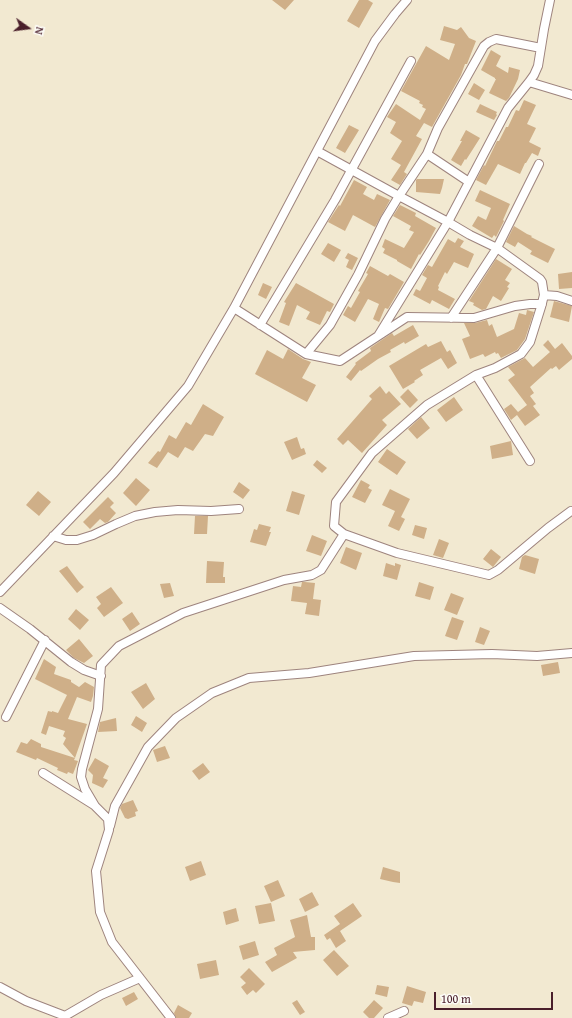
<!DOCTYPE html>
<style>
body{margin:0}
#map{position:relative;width:572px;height:1018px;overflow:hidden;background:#f2e9d1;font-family:"Gentium Book Plus",serif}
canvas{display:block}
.north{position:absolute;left:8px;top:8px;width:40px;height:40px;-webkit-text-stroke:3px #fdfcf7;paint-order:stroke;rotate:104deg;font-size:11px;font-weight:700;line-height:16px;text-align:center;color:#4a1f2b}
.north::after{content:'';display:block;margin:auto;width:14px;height:18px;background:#4a1f2b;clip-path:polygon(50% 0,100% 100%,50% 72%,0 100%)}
.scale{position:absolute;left:434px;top:992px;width:119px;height:18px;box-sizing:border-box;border:2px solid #4a1f2b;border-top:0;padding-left:5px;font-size:12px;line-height:14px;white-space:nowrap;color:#4a1f2b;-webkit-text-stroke:3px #fdfcf7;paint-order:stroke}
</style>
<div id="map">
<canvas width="572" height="1018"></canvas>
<div class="north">N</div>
<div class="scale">100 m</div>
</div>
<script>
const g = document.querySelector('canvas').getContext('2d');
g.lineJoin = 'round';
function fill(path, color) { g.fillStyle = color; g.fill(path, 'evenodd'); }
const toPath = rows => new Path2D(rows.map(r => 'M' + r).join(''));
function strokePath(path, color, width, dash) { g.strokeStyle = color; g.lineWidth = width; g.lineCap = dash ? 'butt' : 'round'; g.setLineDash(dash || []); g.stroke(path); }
fill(toPath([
 [272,0,294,0,285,10],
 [359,0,368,0,373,3,359,28,347,21],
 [444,26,457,30,461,27,469,38,476,41,467,64,465,64,461,75,432,127,424,123,416,136,422,139,404,172,407,174,400,185,391,180,401,165,391,159,402,141,390,133,396,122,387,117,396,104,420,120,426,109,422,107,423,105,419,103,420,101,401,91,426,46,449,60,455,44,440,40],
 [491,50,501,56,496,66,508,73,509,67,520,70,518,79,509,98,506,101,489,93,496,79,495,79,495,78,481,70],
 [474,83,485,90,479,100,468,94],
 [524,100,536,105,527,124,536,128,529,142,541,148,538,156,532,153,526,163,525,163,520,174,498,164,486,185,476,180,484,165,485,166,497,141,499,141,506,127,508,127,516,110,519,111],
 [480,104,497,112,496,114,497,115,494,120,476,112],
 [349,125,359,130,345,153,336,148],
 [466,130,480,138,466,160,465,159,461,166,451,160,462,141,460,141],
 [417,179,444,179,442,188,440,194,416,192,416,180],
 [354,180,367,187,363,194,374,200,377,194,390,200,375,227,353,215,345,231,328,222,339,205,340,206],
 [480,190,510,204,503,220,504,221,496,237,494,235,492,238,472,226,478,216,486,220,491,208,475,201],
 [400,205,416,213,415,216,436,228,429,241,420,255,419,254,411,269,397,261,397,260,383,253,385,249,382,247,385,239,404,248,414,232,409,230,411,226,393,216],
 [514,226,527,234,532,236,531,237,555,249,548,263,530,254,532,251,518,242,515,247,506,242],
 [458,238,464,241,460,247,474,254,468,268,454,262,447,274,445,272,438,286,439,287,438,290,455,299,449,309,432,300,430,304,413,295,416,289,420,291,427,278,422,275,428,265,432,267,448,239,455,243],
 [328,243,341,250,334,262,321,254],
 [348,253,358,258,352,270,346,267,349,260,345,258],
 [496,259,512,269,505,280,510,283,507,287,509,288,501,301,493,296,486,309,482,310,473,305,474,303,469,301],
 [370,266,388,276,390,274,404,282,388,309,385,308,379,322,373,319,379,304,368,299,355,322,343,315,348,306,351,308,360,292,358,291,368,274,366,273],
 [572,272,572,288,559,289,558,274],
 [263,283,272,287,266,299,258,295],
 [296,283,334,304,330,312,327,311,320,325,306,319,310,312,297,305,289,326,279,322,286,303,284,302],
 [554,301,572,306,569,322,550,317],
 [527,310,534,312,525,339,517,350,501,358,498,353,496,354,495,352,485,357,483,354,470,359,462,339,470,336,464,323,475,323,487,320,489,326,492,324,497,337,514,329,519,313,526,315],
 [413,325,419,336,405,344,404,342,390,350,391,352,378,359,361,371,360,370,351,381,346,377,356,364,355,363,371,351,370,348,392,333,394,336],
 [548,340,555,349,562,343,572,356,572,359,559,370,556,366,552,369,551,368,530,387,534,393,530,396,536,404,533,406,540,415,525,426,517,415,511,420,504,409,511,404,518,412,527,405,508,380,515,375,508,367,525,358,533,367,550,352,543,345],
 [441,341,447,352,450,350,457,363,448,369,441,358,420,370,423,375,414,381,415,382,403,389,389,366,426,344,428,347],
 [288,349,303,359,311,362,302,378,316,385,307,402,255,374,267,350,283,359],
 [380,386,386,394,389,391,401,404,382,420,387,425,362,453,348,440,343,445,337,439,372,399,369,396],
 [408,389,418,400,410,408,400,397],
 [454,397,463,410,446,422,437,410],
 [203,404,224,417,213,436,205,434,193,451,185,447,178,458,168,452,157,468,148,463,158,451,160,452,169,435,176,439,186,422,191,425],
 [421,417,430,428,417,439,408,429],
 [297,437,301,449,304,448,306,454,292,460,284,442],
 [511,441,513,455,492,459,490,446],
 [387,449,406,462,397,475,378,462],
 [317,460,327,468,322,473,313,465],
 [136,478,150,490,136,506,123,493],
 [361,480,370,485,368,488,372,490,365,503,352,497],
 [239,482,250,490,243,499,233,492],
 [390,489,410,499,401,517,405,519,399,531,388,526,395,511,382,505],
 [38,491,51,502,39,516,26,505],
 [292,491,305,495,299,515,286,511],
 [108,497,114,503,110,507,116,513,108,522,105,523,100,519,90,529,83,522],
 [195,516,208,516,207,534,194,534],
 [259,524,271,527,269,532,271,532,266,546,250,542,254,529,257,530],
 [415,525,427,528,424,539,412,535],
 [312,535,327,541,321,556,306,551],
 [439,539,449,543,443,558,433,555],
 [346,547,362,553,356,570,340,563],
 [491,549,501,557,493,567,483,559],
 [525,555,539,559,535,574,519,569,522,557],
 [207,561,224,562,223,577,225,577,225,583,206,583],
 [386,563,395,566,395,563,401,565,397,580,383,576],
 [67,566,79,582,84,587,77,593,59,571],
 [302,582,305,582,315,583,313,599,321,600,319,616,305,614,307,603,291,601,293,586,301,587],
 [419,582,434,587,430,600,415,596],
 [170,583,174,596,164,598,160,584],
 [111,587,123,603,104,617,97,608,101,604,96,597],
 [451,593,464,598,457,615,444,610],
 [76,609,89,620,80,630,68,619],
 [132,612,140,624,130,631,122,619],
 [452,617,464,621,457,640,445,636],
 [480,627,490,631,484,645,475,642],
 [79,639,93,656,84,663,74,658,66,650],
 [44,659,56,667,54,674,71,680,71,682,79,687,85,682,94,687,93,696,91,702,77,697,68,719,87,724,75,758,63,744,66,738,63,736,65,731,49,726,46,735,41,733,48,711,52,712,52,711,58,713,67,695,35,679],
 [558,662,560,673,543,676,541,665],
 [146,683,155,699,143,709,131,692],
 [136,716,147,723,142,732,131,725],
 [116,718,117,731,98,732,100,722],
 [31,739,41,744,41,747,75,758,74,760,78,761,73,774,68,772,67,774,57,770,58,768,37,758,36,760,16,752,21,742,27,744],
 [165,746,170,758,157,762,153,750],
 [95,758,109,766,103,778,108,780,103,788,92,783,93,775,88,770],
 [203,763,210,772,199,780,192,771],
 [133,800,138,811,135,812,136,816,128,819,125,818,120,808,122,804],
 [201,861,206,875,190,881,185,867],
 [383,867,400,872,400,883,393,882,380,879],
 [278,880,285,896,271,902,264,886],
 [312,892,319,905,305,912,299,899],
 [271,903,275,921,259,924,255,906],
 [353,903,362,916,340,931,346,941,336,948,330,938,327,940,324,935,340,924,334,916],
 [236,908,239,921,226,925,223,912],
 [307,915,311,937,315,937,315,950,293,952,297,958,272,972,265,962,277,955,274,948,295,937,290,920],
 [255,941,259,955,243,960,239,946],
 [334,950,349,966,337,976,323,960],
 [216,960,219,975,200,979,197,964],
 [249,968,265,984,256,993,253,990,247,995,241,987,246,983,240,977],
 [377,985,389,987,387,997,375,994],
 [407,986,426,992,423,1003,414,1001,412,1006,402,1003],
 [134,992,138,999,126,1006,122,998],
 [297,1000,305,1012,300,1015,292,1003],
 [374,1000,383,1008,374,1018,369,1018,363,1012],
 [178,1005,192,1013,189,1018,176,1018,174,1013]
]), '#cfaf88');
const minor = toPath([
 [529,82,572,95],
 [427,154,469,182],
 [544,295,557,296,572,301],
 [234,308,306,354,340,361,407,317,474,318,515,306,530,304,542,304],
 [451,318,497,248,539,164],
 [260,325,335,200,411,61],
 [378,336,448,222,508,108,529,82,534,75,538,66,544,29,550,0],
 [306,354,330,325,358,275,385,219,399,196,427,154,438,128,484,46,489,42,496,39,541,48],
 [476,375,530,461],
 [344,534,397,553,489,575,498,570,548,528,571,511],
 [53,536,66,540,77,540,93,535,116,524,135,516,155,512,178,510,211,511,239,509],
 [0,592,114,473,188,386,234,308,375,41,395,14,407,0],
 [0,608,30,629,71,662,84,670,101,676],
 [6,717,45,640],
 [43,773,94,805],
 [110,826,115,806,148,747,176,718,212,693,249,678,309,673,414,656,492,654,537,656,572,653],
 [0,987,26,1001,65,1016,101,995,140,978],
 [171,1018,112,942,100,912,96,871,109,830,108,819,95,806,85,789,81,777,82,769,98,709,101,665,119,646,183,613,284,580,312,575,321,570,344,534,334,526,336,502,372,453,427,405,476,375,495,368,521,354,530,342,541,307,544,295,542,282,540,279,497,248,470,235,448,222,399,196,317,151],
 [388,1018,404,1011]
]);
strokePath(minor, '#9e847e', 10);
strokePath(minor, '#fff', 8);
</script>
